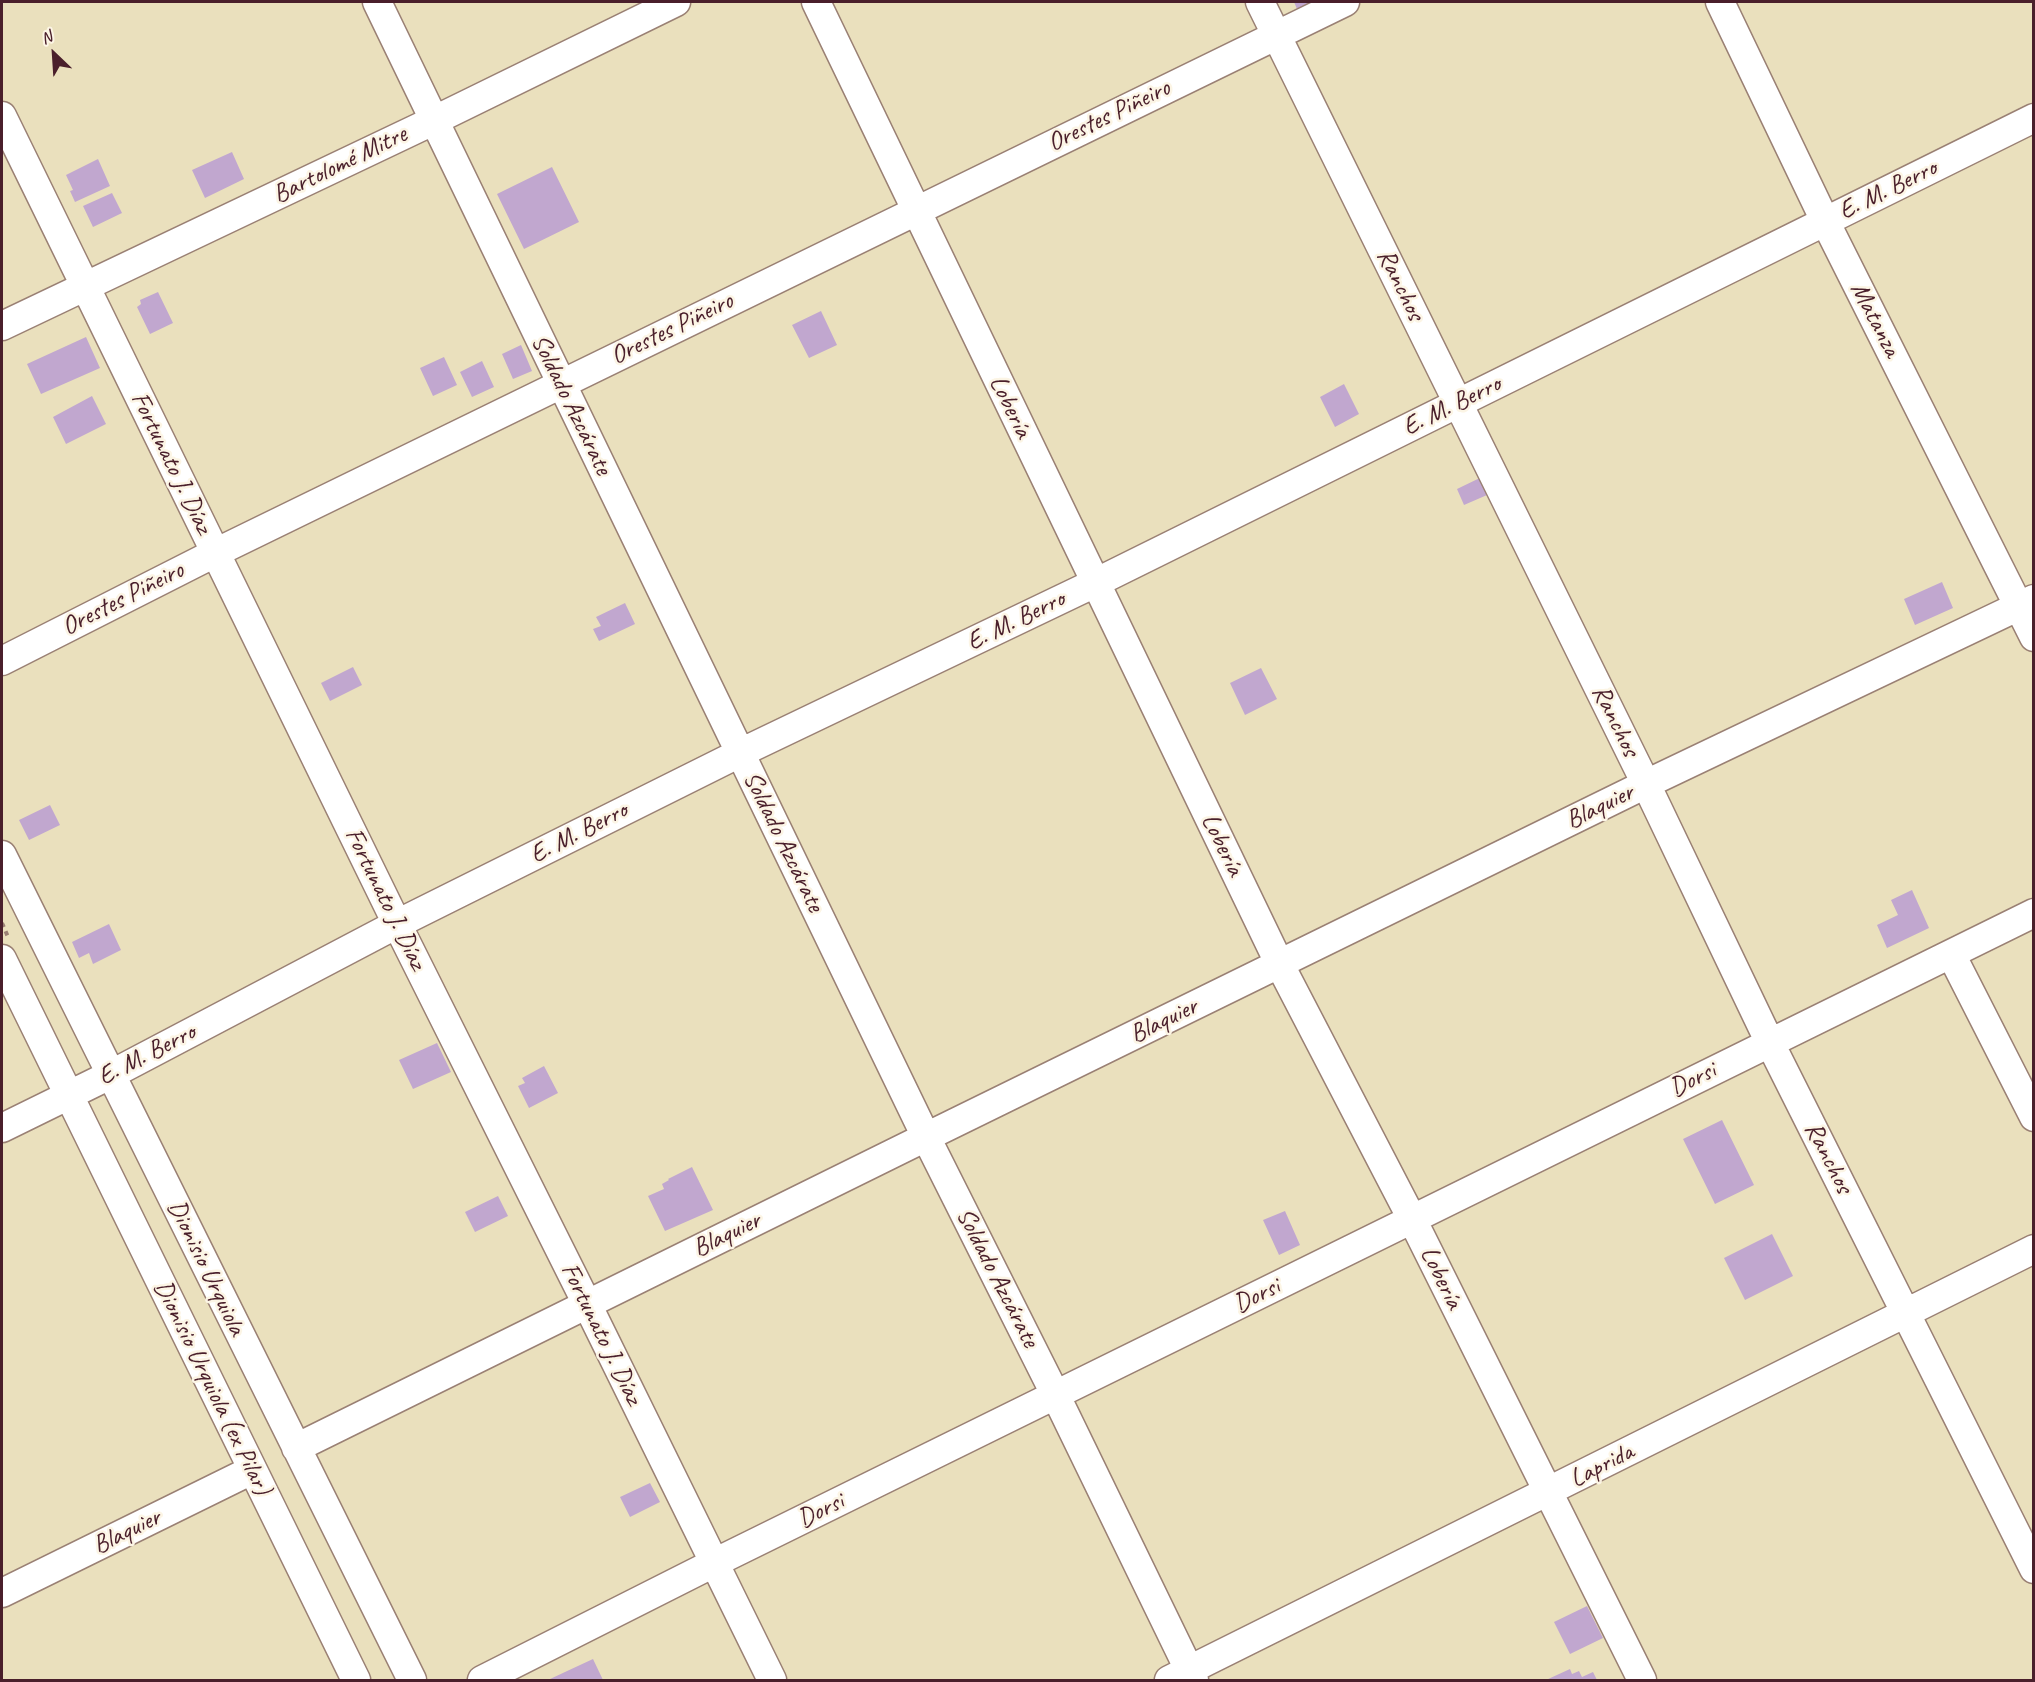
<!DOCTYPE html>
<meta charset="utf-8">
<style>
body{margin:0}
#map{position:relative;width:2035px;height:1682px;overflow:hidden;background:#eae0bd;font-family:Caveat,sans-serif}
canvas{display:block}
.frame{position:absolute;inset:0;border:3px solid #4a1f2b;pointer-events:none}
.north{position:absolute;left:24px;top:24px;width:60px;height:60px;-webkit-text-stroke:4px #fcf5e5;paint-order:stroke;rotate:335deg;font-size:16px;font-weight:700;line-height:24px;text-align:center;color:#4a1f2b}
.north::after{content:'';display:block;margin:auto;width:21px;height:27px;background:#4a1f2b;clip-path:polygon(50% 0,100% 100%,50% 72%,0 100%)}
</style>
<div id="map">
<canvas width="2035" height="1682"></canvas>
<div class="frame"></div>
<div class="north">N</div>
</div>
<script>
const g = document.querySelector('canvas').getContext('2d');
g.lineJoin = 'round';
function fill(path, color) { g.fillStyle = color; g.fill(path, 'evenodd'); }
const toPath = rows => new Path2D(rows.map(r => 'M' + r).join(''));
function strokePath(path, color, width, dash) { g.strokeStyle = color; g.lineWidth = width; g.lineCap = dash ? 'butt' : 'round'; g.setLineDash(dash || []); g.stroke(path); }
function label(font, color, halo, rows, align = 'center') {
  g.font = font + ' Caveat,sans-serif'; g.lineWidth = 5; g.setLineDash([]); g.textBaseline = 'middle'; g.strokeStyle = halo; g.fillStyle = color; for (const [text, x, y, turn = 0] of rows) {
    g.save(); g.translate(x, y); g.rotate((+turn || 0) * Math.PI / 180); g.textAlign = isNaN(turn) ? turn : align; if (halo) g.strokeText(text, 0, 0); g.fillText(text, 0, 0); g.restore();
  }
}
fill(toPath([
 [1294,2,1314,2,1297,9],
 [232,152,244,179,205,198,192,170],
 [98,159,110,186,75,202,70,191,73,190,66,175],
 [552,167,579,222,524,249,497,194],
 [112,193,122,213,93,227,83,206],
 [158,292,173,323,150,334,137,307,141,304,140,300],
 [821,311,837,345,809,358,792,325],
 [86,337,100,368,41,394,27,364],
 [521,345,532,371,513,379,502,354],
 [444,357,457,385,433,396,420,368],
 [482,361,494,387,472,397,460,372],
 [1344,384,1359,414,1335,427,1320,397],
 [92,396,106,424,66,444,53,417],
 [1486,475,1494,492,1464,505,1457,489],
 [1942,582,1953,608,1915,625,1904,599],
 [625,603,635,624,599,641,593,629,601,626,596,617],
 [353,667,362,685,330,701,321,683],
 [1261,668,1277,699,1245,715,1230,683],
 [50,805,60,825,29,840,19,820],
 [1912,890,1929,928,1887,948,1877,925,1898,915,1891,900],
 [109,924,121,950,93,964,89,953,79,958,72,942],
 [437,1043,451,1072,413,1089,399,1060],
 [544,1066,558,1093,529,1108,518,1086,525,1083,522,1078],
 [1722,1120,1754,1185,1715,1204,1683,1139],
 [692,1167,713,1210,665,1231,648,1196,664,1189,662,1184,669,1180,668,1179],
 [498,1196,508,1216,475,1232,465,1212],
 [1285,1211,1300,1245,1279,1255,1263,1220],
 [1772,1234,1793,1276,1745,1300,1724,1258],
 [650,1483,660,1502,630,1517,620,1497],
 [1587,1606,1603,1638,1570,1654,1554,1622],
 [593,1659,603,1680,548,1680,565,1672],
 [1570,1669,1572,1674,1579,1671,1582,1677,1593,1672,1597,1680,1546,1680]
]), '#c1a7cf');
const minor = toPath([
 [377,2,926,1137,1056,1396,1194,1680],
 [816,2,1280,965,1412,1219,1642,1680],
 [1260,2,1646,784,1769,1041,2034,1569],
 [1720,2,1825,221,2034,637],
 [2,116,397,924,587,1304,772,1680],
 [2,326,435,120,676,2],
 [2,661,215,553,1345,2],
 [2,855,412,1680],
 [1951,954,2034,1117],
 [2,959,356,1680],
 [2,1128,110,1075,397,924,740,753,1095,583,2034,118],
 [296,1448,926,1137,1646,784,2034,599],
 [2,1593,252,1470],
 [482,1680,714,1563,2034,913],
 [1169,1680,2034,1249]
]);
strokePath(minor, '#9a8074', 31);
strokePath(toPath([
 [2,923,8,937]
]), '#9a8074', 4, [4.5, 4.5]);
strokePath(minor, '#fff', 28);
label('26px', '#4a1f2b', '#fcf5e5', [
 ["Orestes Piñeiro",1109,116,-26],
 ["Bartolomé Mitre",340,165,-26],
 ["E. M. Berro",1888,190,-26],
 ["Ranchos",1400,285,64],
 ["Matanza",1875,320,63],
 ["Orestes Piñeiro",672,329,-26],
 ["Soldado Azcárate",571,405,64],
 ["E. M. Berro",1452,406,-26],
 ["Lobería",1010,407,64],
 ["Fortunato J. Díaz",171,463,64],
 ["Orestes Piñeiro",123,599,-27],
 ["E. M. Berro",1016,621,-26],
 ["Ranchos",1615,721,64],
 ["Blaquier",1600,807,-26],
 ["E. M. Berro",579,833,-27],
 ["Soldado Azcárate",783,842,64],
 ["Lobería",1222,845,64],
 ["Fortunato J. Díaz",385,899,64],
 ["Blaquier",1164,1021,-26],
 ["E. M. Berro",147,1055,-27],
 ["Dorsi",1693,1080,-26],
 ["Ranchos",1828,1158,63],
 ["Blaquier",727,1235,-26],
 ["Dionisio Urquiola",206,1268,64],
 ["Soldado Azcárate",997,1278,63],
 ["Lobería",1441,1278,64],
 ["Dorsi",1257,1296,-26],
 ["Fortunato J. Díaz",601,1334,64],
 ["Dionisio Urquiola (ex Pilar)",212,1388,64],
 ["Laprida",1602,1466,-27],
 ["Dorsi",821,1511,-26],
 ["Blaquier",127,1532,-26]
]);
</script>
